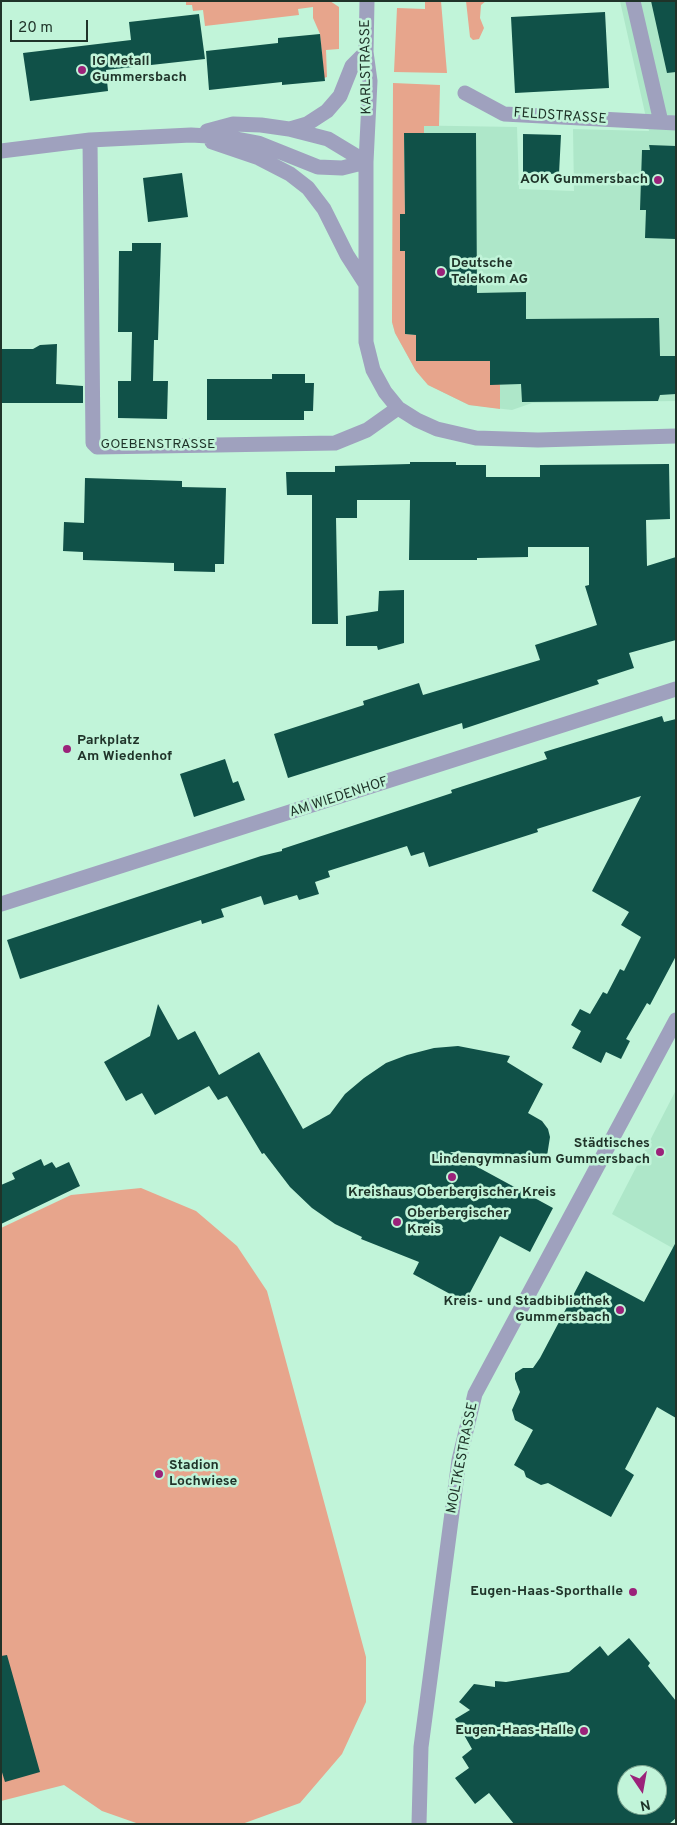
<!DOCTYPE html>
<meta charset="utf-8">
<style>
body{margin:0}
#map{position:relative;width:677px;height:1825px;overflow:hidden;background:#c1f4d9;font-family:Overpass,sans-serif}
canvas{display:block}
.frame{position:absolute;inset:0;border:2px solid #1f3329;pointer-events:none}
.north{position:absolute;left:617px;top:1765px;width:50px;height:50px;box-sizing:border-box;background:#c1f4d9;border:1px solid #80a793;border-radius:50%;rotate:168deg;font-size:14px;font-weight:700;line-height:20px;text-align:center;color:#1f3329}
.north::after{content:'';display:block;margin:auto;width:18px;height:22px;background:#9b227a;clip-path:polygon(50% 0,100% 100%,50% 72%,0 100%)}
.scale{position:absolute;left:10px;top:20px;width:78px;height:22px;box-sizing:border-box;border:2px solid #1f3329;border-top:0;padding-left:6px;font-size:15px;line-height:18px;white-space:nowrap;color:#1f3329;-webkit-text-stroke:4px #c1f4d9;paint-order:stroke}
</style>
<div id="map">
<canvas width="677" height="1825"></canvas>
<div class="frame"></div>
<div class="north">N</div>
<div class="scale">20 m</div>
</div>
<script>
const g = document.querySelector('canvas').getContext('2d');
g.lineJoin = 'round';
function fill(path, color) { g.fillStyle = color; g.fill(path, 'evenodd'); }
const toPath = rows => new Path2D(rows.map(r => 'M' + r).join(''));
function strokePath(path, color, width, dash) { g.strokeStyle = color; g.lineWidth = width; g.lineCap = dash ? 'butt' : 'round'; g.setLineDash(dash || []); g.stroke(path); }
function label(font, color, halo, rows, align = 'center') {
  g.font = font + ' Overpass,sans-serif'; g.lineWidth = 5; g.setLineDash([]); g.textBaseline = 'middle'; g.strokeStyle = halo; g.fillStyle = color; for (const [text, x, y, turn = 0] of rows) {
    g.save(); g.translate(x, y); g.rotate((+turn || 0) * Math.PI / 180); g.textAlign = isNaN(turn) ? turn : align; if (halo) g.strokeText(text, 0, 0); g.fillText(text, 0, 0); g.restore();
  }
}
fill(toPath([
 [620,1,676,1,676,401,532,403,512,410,469,405,428,385,416,371,395,333,392,322,394,125,517,127,519,189,574,191,573,129,649,131],
 [676,1090,676,1250,612,1214]
]), '#aee7c9');
fill(toPath([
 [186,1,330,1,339,7,339,49,326,50,327,77,324,78,320,34,313,18,313,7,298,9,299,15,205,26,203,10,193,11,192,5,186,5],
 [425,1,441,1,447,73,394,72,397,8,425,9],
 [466,1,486,1,481,5,480,18,484,28,479,39,473,40,470,37],
 [393,83,440,85,439,126,424,126,424,133,404,133,405,214,400,215,400,251,405,251,405,334,418,335,416,339,416,361,490,361,500,385,500,409,469,405,428,385,416,371,395,333,392,322],
 [141,1188,196,1211,237,1246,267,1291,366,1657,366,1702,342,1754,300,1803,242,1824,139,1824,102,1811,64,1785,1,1801,1,1228,71,1195]
]), '#e7a58c');
fill(toPath([
 [651,1,676,1,676,72,667,73],
 [605,12,609,88,515,93,511,17],
 [199,14,205,59,106,70,108,91,30,101,23,53,131,40,129,22],
 [320,34,325,81,282,85,282,82,209,90,206,51,278,43,278,38],
 [404,133,476,133,477,293,526,292,526,319,659,318,660,356,676,356,676,394,660,395,658,401,522,402,521,384,490,385,490,361,416,361,416,335,405,334,405,251,400,251,400,214,405,214],
 [523,134,561,135,559,174,523,173],
 [649,145,676,146,676,239,645,238,646,210,640,210,642,150,650,150],
 [182,173,188,217,148,222,143,178],
 [132,243,161,243,158,340,154,340,153,381,168,381,167,419,118,418,118,381,131,381,132,332,118,332,119,251,132,251],
 [57,344,56,384,83,386,83,403,1,403,1,349,33,349,40,345],
 [272,374,305,374,305,383,314,383,313,411,304,411,304,420,207,420,207,379,272,379],
 [410,462,456,462,456,465,486,465,486,477,540,477,540,465,669,464,670,519,646,520,647,566,676,557,676,640,629,653,634,668,597,680,599,684,463,729,462,723,288,778,274,734,364,705,363,701,419,683,423,695,540,660,535,645,597,625,585,586,589,585,589,547,528,547,528,557,477,558,477,560,409,560,410,500,357,500,357,518,336,518,338,624,312,624,312,495,287,495,286,472,335,472,335,466,410,464],
 [85,478,182,481,182,487,226,488,224,564,215,564,215,572,174,571,174,563,83,560,83,552,63,551,64,522,84,523],
 [404,590,404,643,378,650,377,646,346,646,346,616,378,611,379,591],
 [662,716,664,722,676,719,676,956,650,1005,647,1003,626,1039,630,1041,621,1059,606,1052,601,1063,572,1048,581,1031,571,1025,580,1009,590,1014,603,992,607,994,620,969,624,971,641,937,621,925,629,912,592,891,641,796,537,829,538,832,429,867,424,852,411,856,407,846,328,871,330,877,315,882,319,894,299,900,297,895,264,905,261,896,221,909,224,917,202,924,201,920,20,979,7,940,261,856,282,851,282,849,452,793,451,790,547,759,544,752],
 [225,759,233,783,238,781,245,800,194,817,180,774],
 [158,1004,178,1040,195,1031,219,1075,259,1052,303,1129,330,1114,345,1094,364,1078,386,1063,407,1055,434,1048,458,1046,510,1056,507,1062,543,1084,528,1113,542,1121,548,1129,550,1137,547,1156,450,1152,553,1208,530,1252,500,1236,465,1302,413,1274,419,1262,361,1239,362,1237,335,1224,312,1208,290,1187,264,1153,262,1154,227,1096,218,1100,209,1086,155,1115,142,1093,126,1101,104,1062,150,1036],
 [41,1159,44,1166,52,1162,56,1168,69,1162,80,1186,1,1224,1,1185,15,1179,12,1173],
 [676,1242,676,1418,657,1407,625,1469,634,1475,611,1517,548,1483,541,1485,526,1477,524,1471,514,1465,533,1430,515,1420,512,1410,520,1392,515,1379,515,1373,523,1368,533,1368,540,1358,586,1271,644,1302],
 [629,1638,650,1663,648,1666,676,1701,676,1818,669,1824,514,1824,489,1793,475,1804,455,1778,469,1768,462,1757,472,1749,455,1719,470,1710,459,1702,474,1684,495,1687,495,1681,506,1682,569,1672,600,1646,608,1656],
 [627,1775,657,1775,657,1805,627,1805],
 [7,1655,40,1772,5,1782,1,1769,1,1656]
]), '#105148');
strokePath(toPath([
 [367,1,366,52,370,81,366,162,366,342,373,370,385,392,398,408,417,420,437,429,476,438,538,440,676,436],
 [633,1,661,122],
 [465,93,504,114,676,123],
 [290,129,307,124,327,111,340,96,352,66,366,52],
 [207,131,233,124,261,125,289,129,328,139,366,162],
 [90,140,93,443,97,447,335,443,367,430,398,408],
 [212,142,259,158,290,174,308,188,324,209,347,255,365,283],
 [1,151,90,140,191,135,226,137,258,143,318,167,342,168,366,162],
 [1,904,676,689],
 [419,1824,421,1747,459,1460,475,1394,676,1020]
]), '#9fa1be', 15);
for (const [x, y, r, color] of [
 [82,70,5,"#9b227a"],
 [658,180,5,"#9b227a"],
 [441,272,5,"#9b227a"],
 [67,749,5,"#9b227a"],
 [660,1152,5,"#9b227a"],
 [452,1177,5,"#9b227a"],
 [397,1222,5,"#9b227a"],
 [620,1310,5,"#9b227a"],
 [159,1474,5,"#9b227a"],
 [633,1592,5,"#9b227a"],
 [584,1731,5,"#9b227a"]
]) { const dot = new Path2D(); dot.arc(x, y, r, 0, 2 * Math.PI); g.fillStyle = color; g.fill(dot); strokePath(dot, '#c1f4d9', 2); }
label('bold 14px', '#1f3329', '#c1f4d9', [
 ["IG Metall",92,62],
 ["Gummersbach",92,78],
 ["AOK Gummersbach",648,180,"right"],
 ["Deutsche",451,264],
 ["Telekom AG",451,280],
 ["Parkplatz",77,741],
 ["Am Wiedenhof",77,757],
 ["Städtisches",650,1144,"right"],
 ["Lindengymnasium Gummersbach",650,1160,"right"],
 ["Kreishaus Oberbergischer Kreis",452,1193,"center"],
 ["Oberbergischer",407,1214],
 ["Kreis",407,1230],
 ["Kreis- und Stadbibliothek",610,1302,"right"],
 ["Gummersbach",610,1318,"right"],
 ["Stadion",169,1466],
 ["Lochwiese",169,1482],
 ["Eugen-Haas-Sporthalle",623,1592,"right"],
 ["Eugen-Haas-Halle",574,1731,"right"]
], 'left');
label('14px', '#1f3329', '#c1f4d9', [
 ["KARLSTRASSE",367,67,-91],
 ["FELDSTRASSE",560,117,4],
 ["GOEBENSTRASSE",158,445],
 ["AM WIEDENHOF",339,798,-18],
 ["MOLTKESTRASSE",463,1458,-79]
]);
</script>
